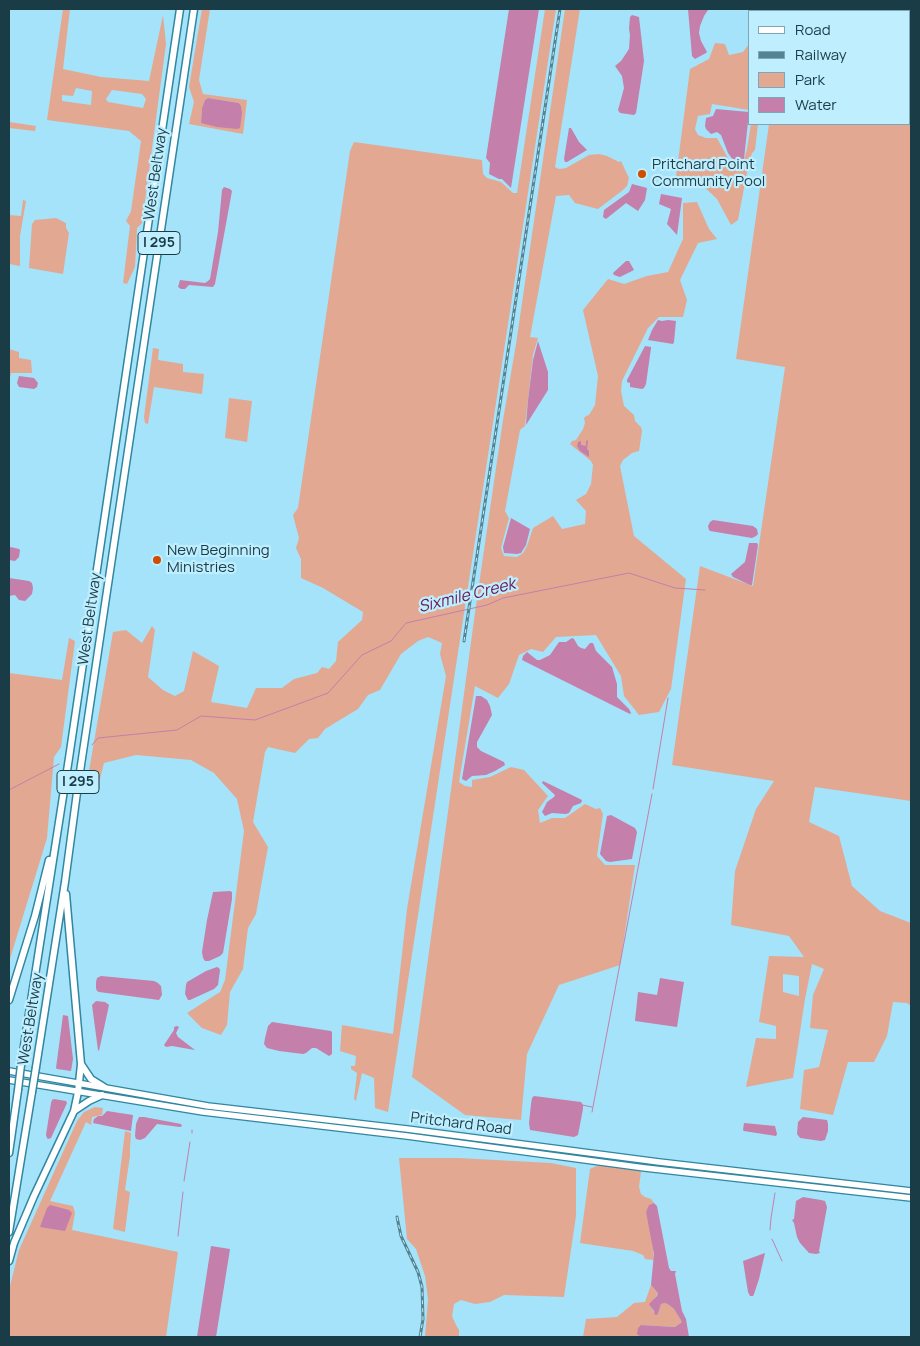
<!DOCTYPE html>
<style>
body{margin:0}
#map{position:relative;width:920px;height:1346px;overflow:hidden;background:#a4e3fa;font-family:Manrope,sans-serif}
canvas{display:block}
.frame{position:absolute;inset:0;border:10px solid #193c47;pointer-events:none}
.legend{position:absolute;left:748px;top:10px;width:162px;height:115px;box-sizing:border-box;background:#bfeeff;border:1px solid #7da7b5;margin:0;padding:6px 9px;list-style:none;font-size:15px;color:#193c47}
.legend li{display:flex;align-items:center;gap:10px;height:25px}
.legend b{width:25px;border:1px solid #7da7b5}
</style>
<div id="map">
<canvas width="920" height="1346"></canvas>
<div class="frame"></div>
<ul class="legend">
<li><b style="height:6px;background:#fff"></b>Road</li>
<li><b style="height:6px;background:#548394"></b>Railway</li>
<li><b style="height:14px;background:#e3a892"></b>Park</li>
<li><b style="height:14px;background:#c47faa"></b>Water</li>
</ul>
</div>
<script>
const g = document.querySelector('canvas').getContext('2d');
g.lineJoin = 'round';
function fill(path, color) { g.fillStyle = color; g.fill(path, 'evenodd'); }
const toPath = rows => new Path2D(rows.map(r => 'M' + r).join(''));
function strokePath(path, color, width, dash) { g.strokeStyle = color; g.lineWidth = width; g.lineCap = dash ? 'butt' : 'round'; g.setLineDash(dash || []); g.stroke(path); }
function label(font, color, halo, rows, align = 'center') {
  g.font = font + ' Manrope,sans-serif'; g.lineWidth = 4.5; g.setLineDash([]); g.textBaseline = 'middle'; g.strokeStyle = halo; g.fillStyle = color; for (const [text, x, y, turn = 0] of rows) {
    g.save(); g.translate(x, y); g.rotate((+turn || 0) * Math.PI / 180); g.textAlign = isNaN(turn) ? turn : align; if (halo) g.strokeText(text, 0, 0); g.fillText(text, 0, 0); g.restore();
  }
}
fill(toPath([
 [63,9,70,9,63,69,101,77,149,81,163,15,166,44,142,223,137,228,135,267,127,284,123,283,130,226,126,221,131,211,141,141,129,131,47,120],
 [76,88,92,91,91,105,62,101,62,95,73,96],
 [112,90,142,94,146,99,143,108,108,102,106,99],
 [202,9,210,9,199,80,203,94,247,100,243,134,189,124,194,102,189,87],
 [208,98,239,103,241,106,201,123,202,108,205,100],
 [545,9,556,9,388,1112,375,1108,374,1078,362,1073,356,1101,354,1099,357,1073,351,1069,351,1066,355,1066,356,1056,340,1051,342,1025,393,1034,407,909,446,676,440,654,442,643,428,637,418,641,401,654,380,690,368,695,358,709,325,729,318,738,309,739,295,753,268,747,265,752,253,822,268,847,256,914,248,928,243,969,230,992,227,1025,221,1035,202,1028,187,1013,220,992,225,980,244,831,237,799,214,773,191,760,136,755,104,763,96,794,85,794,113,632,126,630,142,643,152,626,155,630,148,677,163,690,175,696,184,691,193,651,219,666,211,702,247,708,256,688,282,688,294,679,317,673,322,667,329,669,336,661,338,642,362,620,363,612,323,588,301,578,301,559,296,548,299,538,293,515,298,508,350,151,354,142,482,160,483,174,487,178,501,182,513,193,517,193],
 [565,9,580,9,555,167,559,169,566,168,589,155,599,154,607,156,619,162,621,161,629,178,627,186,623,190,598,209,575,203,569,195,556,196,530,337,538,338,533,355,525,426,520,430,505,511,509,518,501,548,504,556,517,557,523,553,527,546,533,528,553,516,562,529,585,524,586,511,576,500,586,494,591,484,593,465,591,461,570,444,572,441,576,440,583,429,585,423,584,418,586,416,589,415,595,405,598,376,583,310,608,279,624,284,647,276,668,272,683,239,683,203,697,202,709,229,717,239,698,243,680,280,687,300,683,317,659,317,648,328,622,381,621,391,624,406,634,415,635,421,641,427,642,431,639,451,632,453,623,460,620,466,634,536,686,579,671,689,659,712,639,715,624,696,621,676,596,635,556,637,543,652,531,649,519,655,509,684,498,698,475,686,459,782,465,786,472,787,472,780,490,777,511,767,524,770,548,796,538,810,540,823,552,818,565,818,585,804,596,809,600,808,603,814,597,856,605,865,635,865,620,965,559,985,527,1054,521,1120,465,1115,412,1077,477,598,503,420,516,344],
 [770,9,911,9,911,801,815,787,809,822,839,836,852,886,880,911,911,923,911,1006,907,1003,893,1002,887,1036,874,1062,848,1062,833,1115,800,1109,804,1070,819,1067,828,1030,810,1028,813,995,824,969,812,964,805,999,793,1078,746,1087,756,1038,776,1039,776,1026,759,1022,769,956,804,957,789,936,731,925,735,871,756,809,774,781,672,765,700,566,753,586,785,367,736,359,769,124,909,124,909,11,769,11],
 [783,974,799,976,799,996,783,992],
 [715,43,725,44,729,55,743,52,749,44,749,110,712,104,710,114,698,116,695,129,698,135,706,138,717,138,730,162,735,164,743,163,747,149,751,124,758,124,755,150,752,153,748,167,738,220,731,225,717,199,699,182,676,177,690,69,709,59],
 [9,122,36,126,35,131,9,128],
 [23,200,26,201,20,236,20,266,9,264,9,215,21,216],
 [56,218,66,223,66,228,69,233,63,274,29,268,32,224,35,220],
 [153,348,159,349,158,360,183,364,183,372,204,374,202,394,154,387,148,424,145,423,144,417],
 [9,349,19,352,19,358,31,360,32,373,11,373,9,383],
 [229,398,252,401,247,442,225,438],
 [69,638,75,641,61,747,54,757,47,838,9,962,9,673,62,680],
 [95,1107,103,1108,102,1115,92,1117,91,1125,86,1122,50,1201,73,1206,75,1213,72,1230,178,1252,166,1337,9,1337,9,1290,19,1250,77,1121,84,1112],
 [125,1131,131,1133,130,1148,130,1156,125,1190,130,1192,125,1232,113,1229],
 [399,1158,458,1158,551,1163,576,1168,576,1216,564,1297,504,1295,490,1302,475,1304,461,1300,454,1304,452,1316,456,1325,459,1330,459,1337,425,1337,428,1299,425,1276,416,1249,407,1239],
 [599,1165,640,1170,641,1172,639,1187,641,1194,645,1197,651,1199,654,1203,651,1204,646,1212,652,1238,654,1260,645,1259,643,1255,633,1251,580,1243,590,1169],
 [651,1285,658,1293,650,1306,654,1312,658,1314,661,1304,665,1303,669,1305,674,1309,682,1322,675,1327,641,1325,639,1336,641,1337,583,1337,586,1319,617,1317,634,1303,645,1302]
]), '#e3a892');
fill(toPath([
 [509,9,539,9,511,188,502,179,499,179,489,174,490,163,486,158],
 [688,9,708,9,708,10,704,16,700,26,699,33,701,41,707,52,706,53,695,59,692,56],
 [632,15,639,17,644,61,636,113,634,115,620,113,618,110,624,88,622,76,615,66,621,61,629,49,630,35,629,29,630,17],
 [208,98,239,103,241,106,242,113,240,128,237,129,217,127,201,123,202,108,205,100],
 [716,109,749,112,744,159,742,162,733,160,728,153,721,135,717,132,711,134,706,129,705,126,706,118,713,116],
 [569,128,571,128,579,142,587,150,567,162,565,162,564,159],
 [632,184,647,188,645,200,638,211,626,203,606,219,603,217,604,210,629,192],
 [224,187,230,189,232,191,215,284,213,287,189,285,185,289,181,289,178,287,180,280,205,283,208,281,210,279,218,232,222,190],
 [661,194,682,198,677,235,667,224,671,209,659,204],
 [626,261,629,261,634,270,620,277,614,275,613,273],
 [658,320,662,321,668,320,676,321,674,342,673,344,648,340,652,330],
 [538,341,548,372,548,390,526,425,528,400,533,360],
 [645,346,651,347,651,348,646,384,644,388,642,389,630,387,630,383,627,382,627,380],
 [19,376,34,378,38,383,37,387,34,389,19,387,17,383],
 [588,440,587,449,589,451,589,457,580,451,577,446,578,442,581,441,581,445,586,446,586,441],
 [511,518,530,529,526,545,521,553,517,554,504,553,503,547],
 [713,520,753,526,757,529,758,534,756,536,752,538,710,531,709,530,708,526,710,522],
 [749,543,757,543,758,545,752,585,750,585,733,577,731,574,745,562],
 [11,547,19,549,20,550,19,557,15,561,9,560,9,548],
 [9,578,29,581,32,583,33,588,32,594,25,601,19,600,15,595,9,596],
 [572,638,574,639,578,646,581,648,585,649,590,643,593,643,596,651,612,667,617,684,617,697,629,709,631,713,630,714,522,660,523,656,527,652,537,660,540,660,550,655,559,642,566,642],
 [476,696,481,696,487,700,490,706,492,715,477,742,477,747,481,751,504,762,505,765,495,771,486,775,472,776,466,781,462,779],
 [543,781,582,800,581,803,573,806,569,813,566,814,552,813,545,816,542,812,547,802,554,797,555,795,542,783],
 [611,815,635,828,637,832,632,859,610,862,606,861,600,854,607,816],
 [230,891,232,892,232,899,223,953,220,956,209,961,205,961,203,958,202,952,207,920,213,892],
 [217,967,219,968,220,970,218,985,214,989,190,1000,188,1000,185,994,186,985,187,982,206,971],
 [101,976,154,981,158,983,161,986,162,995,159,1000,99,992,97,991,96,988,96,982,97,978],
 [660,978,684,982,677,1027,635,1021,638,992,657,995],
 [96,1001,105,1002,109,1005,99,1051,98,1050,92,1005],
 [63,1015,68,1016,73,1059,71,1071,57,1069,56,1068],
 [272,1022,331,1031,332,1032,332,1054,329,1056,316,1048,312,1048,306,1053,303,1054,279,1051,267,1048,264,1044,265,1038,268,1026],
 [177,1026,179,1027,176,1033,178,1037,195,1050,172,1046,166,1047,164,1045,174,1030,174,1027],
 [534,1096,581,1102,583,1105,583,1109,578,1135,574,1137,530,1130,529,1123,531,1104,532,1098],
 [54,1099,66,1101,67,1103,51,1138,48,1139,47,1138,46,1135,51,1103,52,1100],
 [107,1111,133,1115,131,1131,93,1123,94,1119,98,1116,102,1116],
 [139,1117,144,1117,181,1124,182,1126,180,1127,157,1124,145,1138,140,1140,136,1139,135,1136,136,1124,138,1119],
 [803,1117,827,1120,828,1124,828,1131,825,1140,821,1141,800,1138,797,1134,798,1122],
 [744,1123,775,1126,777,1134,776,1136,763,1134,744,1131,743,1130],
 [803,1197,821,1200,825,1201,827,1207,819,1251,820,1253,816,1254,809,1253,800,1243,797,1237,794,1223,792,1220,794,1219,796,1201],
 [654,1203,657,1206,669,1268,671,1271,676,1271,675,1274,682,1311,686,1319,689,1337,641,1337,637,1334,638,1328,641,1325,675,1327,682,1322,674,1309,669,1305,665,1303,661,1304,658,1314,656,1315,655,1315,654,1311,650,1306,649,1304,657,1296,658,1293,651,1285,654,1254,646,1212,649,1205],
 [50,1205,69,1210,72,1213,65,1231,40,1227,47,1208],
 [211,1246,230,1249,216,1337,197,1337],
 [765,1253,759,1279,754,1294,753,1296,750,1296,748,1292,743,1261]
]), '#c47faa');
strokePath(toPath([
 [92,745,98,738,177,730,201,716,255,720,328,693,362,655,391,641,406,623,487,605,503,598,629,573,675,588,705,590],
 [653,789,668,698],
 [9,790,59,764],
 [582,1105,592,1107],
 [592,1112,652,794],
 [192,1133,192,1130],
 [184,1181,190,1142],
 [770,1230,771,1218,775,1193],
 [178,1236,183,1192],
 [772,1239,782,1261]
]), '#c47faa', 1);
const primary = toPath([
 [9,1071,208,1106,407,1129,659,1162,911,1191],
 [9,1080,203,1112,407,1136,645,1168,911,1198]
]);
const motorway = toPath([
 [9,1000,35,916,49,860],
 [81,1064,91,1079,104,1087],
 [21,1065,69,758,180,9],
 [36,1067,65,882,78,785,194,9],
 [74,1111,89,1101,102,1095],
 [9,1153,18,1090],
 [9,1232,32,1092],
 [9,1261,14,1243,34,1196,74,1111,78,1092,81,1064,66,894]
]);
strokePath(primary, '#3186a0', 8);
strokePath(motorway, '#3186a0', 9);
strokePath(primary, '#fff', 5.5);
strokePath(motorway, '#fff', 6);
const rail = toPath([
 [464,641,560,9],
 [397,1217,401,1236,418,1272,422,1287,423,1319,420,1337]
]);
strokePath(rail, '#548394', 3);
strokePath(rail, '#bfeeff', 1, [4]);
const motorwayBridge = toPath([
 [18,1090,21,1065],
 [32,1092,36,1067]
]);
strokePath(motorwayBridge, '#3186a0', 9, []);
strokePath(motorwayBridge, '#fff', 6);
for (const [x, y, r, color] of [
 [642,174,5,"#d04c00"],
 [157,560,5,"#d04c00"]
]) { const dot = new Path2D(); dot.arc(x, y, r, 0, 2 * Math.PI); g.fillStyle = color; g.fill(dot); strokePath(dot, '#bfeeff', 2); }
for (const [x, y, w] of [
 [159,243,42],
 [78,782,42]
]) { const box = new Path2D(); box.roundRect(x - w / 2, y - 11.5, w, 23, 4); g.fillStyle = '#bfeeff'; g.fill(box); strokePath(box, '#193c47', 1); }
label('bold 14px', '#193c47', null, [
 ["I 295",159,243],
 ["I 295",78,782]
]);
label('15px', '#193c47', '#bfeeff', [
 ["Pritchard Point",652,165],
 ["Community Pool",652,182],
 ["New Beginning",167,551],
 ["Ministries",167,568]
], 'left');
label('15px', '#193c47', '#bfeeff', [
 ["West Beltway",156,174,-82],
 ["West Beltway",90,619,-82],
 ["West Beltway",31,1019,-81],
 ["Pritchard Road",461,1124,7]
]);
label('italic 16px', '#691752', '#bfeeff', [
 ["Sixmile Creek",467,596,-14]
]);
</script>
